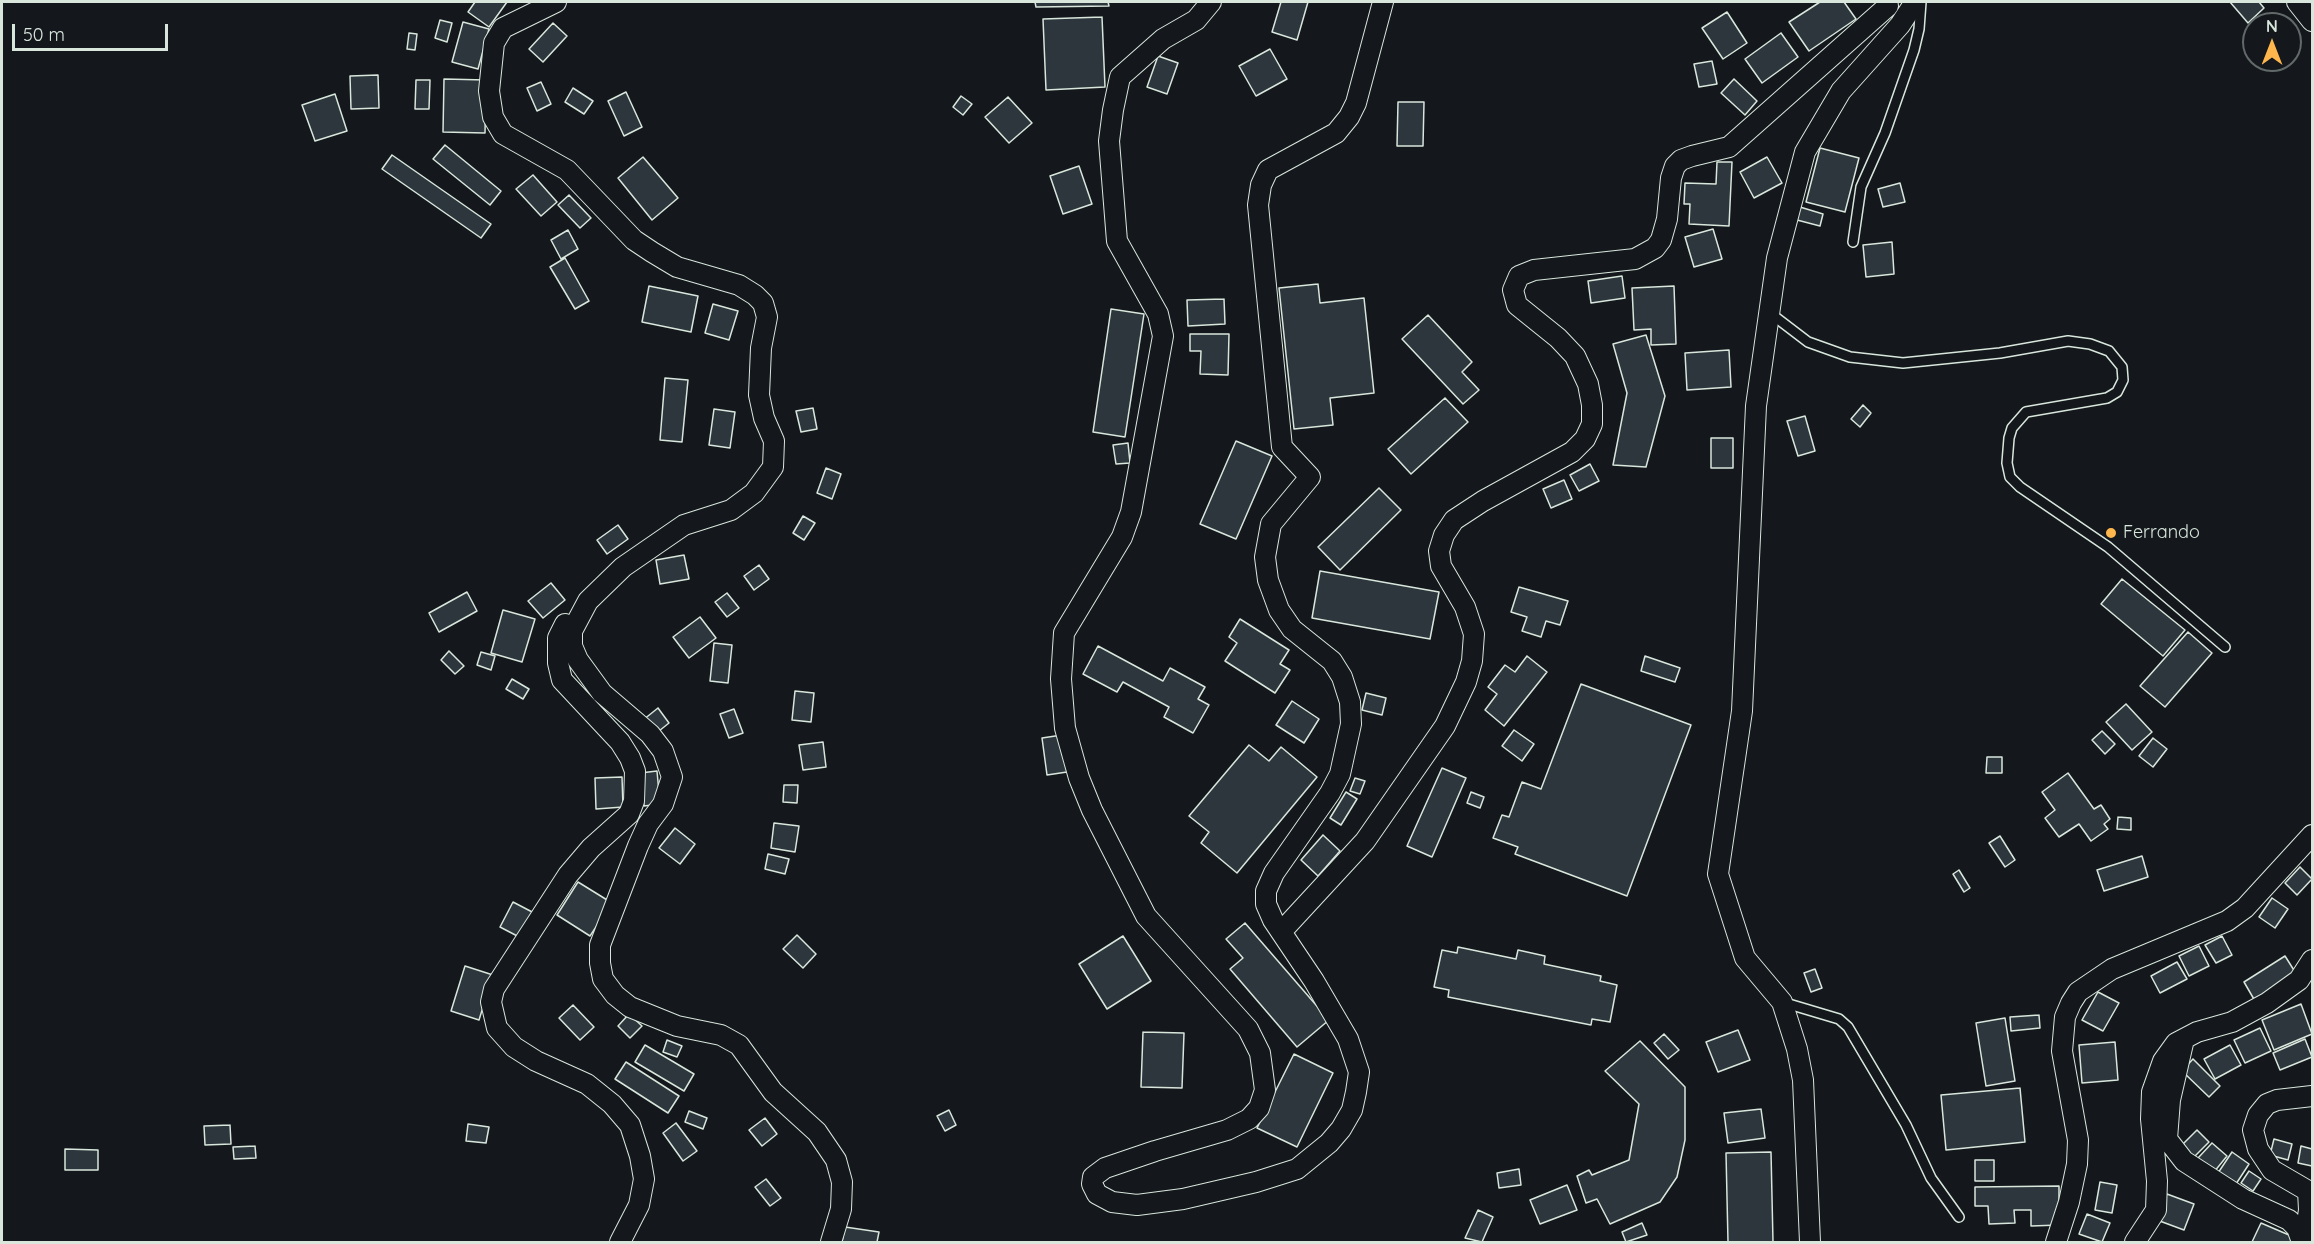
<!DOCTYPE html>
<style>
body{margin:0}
#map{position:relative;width:2314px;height:1244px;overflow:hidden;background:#14181c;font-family:Quicksand,sans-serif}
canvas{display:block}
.frame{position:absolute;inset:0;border:3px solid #d8e6dc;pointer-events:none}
.north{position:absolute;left:2242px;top:12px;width:60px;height:60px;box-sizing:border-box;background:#14181c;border:2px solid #626a69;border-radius:50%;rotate:0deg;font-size:16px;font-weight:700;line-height:24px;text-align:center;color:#d8e6dc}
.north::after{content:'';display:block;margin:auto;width:21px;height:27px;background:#ffb74d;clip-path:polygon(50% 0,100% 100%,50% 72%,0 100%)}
.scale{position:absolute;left:12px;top:24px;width:156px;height:27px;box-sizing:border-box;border:3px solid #d8e6dc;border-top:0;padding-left:8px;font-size:18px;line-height:21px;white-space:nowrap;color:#d8e6dc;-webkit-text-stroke:4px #14181c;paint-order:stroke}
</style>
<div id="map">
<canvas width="2314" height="1244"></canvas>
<div class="frame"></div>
<div class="north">N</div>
<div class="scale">50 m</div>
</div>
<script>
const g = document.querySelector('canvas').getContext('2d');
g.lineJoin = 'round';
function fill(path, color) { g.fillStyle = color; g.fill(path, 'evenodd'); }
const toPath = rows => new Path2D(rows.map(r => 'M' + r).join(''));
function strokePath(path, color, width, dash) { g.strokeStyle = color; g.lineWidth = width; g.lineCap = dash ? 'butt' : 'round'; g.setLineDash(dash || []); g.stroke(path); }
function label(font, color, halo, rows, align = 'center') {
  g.font = font + ' Quicksand,sans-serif'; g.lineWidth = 4.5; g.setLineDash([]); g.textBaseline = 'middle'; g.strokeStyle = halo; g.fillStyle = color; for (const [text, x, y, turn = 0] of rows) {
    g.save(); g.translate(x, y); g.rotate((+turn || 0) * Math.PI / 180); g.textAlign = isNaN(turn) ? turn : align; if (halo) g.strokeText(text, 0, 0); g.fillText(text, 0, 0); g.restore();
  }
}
const building = toPath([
 [475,2,507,2,489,27,468,12,475,2],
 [1035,2,1108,2,1109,6,1036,7,1035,2],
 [1281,2,1308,2,1297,40,1272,32,1281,2],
 [1820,2,1844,2,1856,19,1809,51,1789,22,1820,2],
 [2230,2,2259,2,2264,8,2248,23,2230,2],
 [1727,12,1747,43,1723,59,1702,28,1727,12],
 [1102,17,1105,87,1046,90,1043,19,1102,17],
 [440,20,452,23,447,42,435,38,440,20],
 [463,22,489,29,478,69,452,62,463,22],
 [553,23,567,36,543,62,529,49,553,23],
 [409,33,417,34,415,50,407,49,409,33],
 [1781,33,1798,57,1762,83,1745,59,1781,33],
 [1270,49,1287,79,1256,96,1239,66,1270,49],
 [1158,56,1178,63,1167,94,1147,87,1158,56],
 [1712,61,1717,84,1699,87,1694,64,1712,61],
 [378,75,379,108,351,109,350,76,378,75],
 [444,79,486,80,485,133,443,132,444,79],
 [1734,79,1757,101,1745,115,1721,93,1734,79],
 [416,80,430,80,429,109,415,109,416,80],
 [541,82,551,104,537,111,527,88,541,82],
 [573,88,593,101,584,114,565,102,573,88],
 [626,92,642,127,624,136,608,101,626,92],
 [335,94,347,131,315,141,302,105,335,94],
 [961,96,972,104,963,115,953,107,961,96],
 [1008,97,1032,123,1009,143,985,117,1008,97],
 [1398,102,1424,102,1423,146,1397,146,1398,102],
 [445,145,501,191,490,205,433,159,445,145],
 [1820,148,1859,158,1845,212,1806,202,1820,148],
 [392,155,491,224,481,238,382,169,392,155],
 [643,157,678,198,652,220,618,178,643,157],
 [1767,157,1782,183,1754,198,1740,172,1767,157],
 [1717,162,1732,162,1729,226,1689,224,1690,204,1684,204,1685,183,1716,184,1717,162],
 [1079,166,1092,204,1063,214,1050,176,1079,166],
 [533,175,557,202,541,216,516,189,533,175],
 [1900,183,1905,202,1883,207,1878,189,1900,183],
 [569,195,591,218,580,228,558,205,569,195],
 [1800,207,1823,214,1820,226,1797,220,1800,207],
 [1713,229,1722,259,1694,267,1685,237,1713,229],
 [568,230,578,249,561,259,551,240,568,230],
 [1892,242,1894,274,1866,277,1863,245,1892,242],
 [565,258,589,301,575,309,550,267,565,258],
 [1622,276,1625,298,1591,303,1588,281,1622,276],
 [1318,284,1320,303,1364,298,1374,393,1330,398,1333,425,1294,429,1279,288,1318,284],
 [649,286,698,296,691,332,642,322,649,286],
 [1674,286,1676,344,1651,345,1651,329,1634,330,1632,288,1674,286],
 [1224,299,1225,324,1188,326,1187,300,1224,299],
 [713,304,738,311,729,340,705,333,713,304],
 [1111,309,1144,314,1125,437,1093,432,1111,309],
 [1428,315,1472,362,1462,372,1479,390,1463,404,1402,339,1428,315],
 [1190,334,1229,334,1228,375,1200,374,1201,351,1190,351,1190,334],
 [1646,335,1665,396,1646,467,1613,465,1627,393,1613,344,1646,335],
 [1729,350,1731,387,1687,390,1685,353,1729,350],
 [665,378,688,380,682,442,660,440,665,378],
 [1445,398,1468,422,1411,474,1388,449,1445,398],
 [1863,405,1871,413,1860,427,1851,419,1863,405],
 [813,408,817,429,801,432,796,411,813,408],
 [714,409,735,412,730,448,709,445,714,409],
 [1805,416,1815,451,1798,456,1787,421,1805,416],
 [1711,438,1733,438,1733,468,1711,468,1711,438],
 [1236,441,1272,456,1236,539,1200,524,1236,441],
 [1128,443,1130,463,1116,464,1113,445,1128,443],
 [1590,464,1599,481,1579,491,1570,475,1590,464],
 [826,468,841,474,832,499,817,493,826,468],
 [1564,480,1572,499,1551,508,1543,489,1564,480],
 [1379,488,1401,510,1340,570,1318,547,1379,488],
 [803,516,815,523,804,540,793,533,803,516],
 [618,525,628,539,607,554,597,540,618,525],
 [684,555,689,579,660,584,656,560,684,555],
 [759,565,769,579,754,590,744,576,759,565],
 [1320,571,1439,592,1430,639,1312,618,1320,571],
 [2122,579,2185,630,2163,656,2101,604,2122,579],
 [551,583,565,600,543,618,528,601,551,583],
 [1519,587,1568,601,1560,625,1546,621,1541,637,1522,631,1527,617,1511,612,1519,587],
 [467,592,477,611,439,632,429,613,467,592],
 [727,593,739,608,727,617,715,602,727,593],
 [503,610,535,619,522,662,491,653,503,610],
 [700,617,716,638,689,658,673,637,700,617],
 [1240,619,1289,650,1280,664,1290,670,1275,693,1225,661,1237,643,1229,637,1240,619],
 [2188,632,2212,653,2165,707,2140,686,2188,632],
 [714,643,732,645,728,683,710,681,714,643],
 [1098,646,1163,681,1170,668,1205,687,1198,699,1209,705,1193,733,1164,717,1169,707,1123,682,1117,692,1083,674,1098,646],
 [449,651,464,666,455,674,441,660,449,651],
 [481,652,495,656,491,670,477,665,481,652],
 [1527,656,1547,672,1504,726,1485,710,1497,694,1488,687,1505,665,1515,672,1527,656],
 [1645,656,1680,668,1675,682,1641,671,1645,656],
 [512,679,529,689,523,699,506,689,512,679],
 [1581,684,1691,725,1627,896,1515,854,1518,847,1493,838,1502,815,1509,817,1522,782,1541,789,1581,684],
 [795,691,814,693,811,722,792,720,795,691],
 [1366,693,1386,698,1382,715,1362,710,1366,693],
 [1292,701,1319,719,1304,743,1276,725,1292,701],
 [2126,704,2152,732,2132,750,2106,722,2126,704],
 [658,708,669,723,654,735,643,720,658,708],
 [734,709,743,733,729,738,720,714,734,709],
 [1514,730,1534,744,1522,761,1502,746,1514,730],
 [2102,731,2115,744,2105,754,2092,740,2102,731],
 [1062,735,1067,772,1047,775,1042,738,1062,735],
 [2153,738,2167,749,2153,767,2139,756,2153,738],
 [823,742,826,767,803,770,799,745,823,742],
 [1249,745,1269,761,1281,747,1317,777,1237,873,1201,843,1209,832,1189,816,1249,745],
 [1987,757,2002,757,2002,773,1986,773,1987,757],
 [1442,768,1466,778,1432,857,1407,846,1442,768],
 [657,771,660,804,644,806,640,773,657,771],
 [2068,773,2094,809,2101,805,2110,819,2104,824,2108,829,2091,841,2079,824,2059,837,2045,818,2055,810,2042,792,2068,773],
 [622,777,623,807,596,809,595,778,622,777],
 [1355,778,1365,781,1360,794,1350,791,1355,778],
 [784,785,798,785,797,803,783,802,784,785],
 [1346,792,1357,799,1341,825,1330,818,1346,792],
 [1471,792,1484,797,1480,808,1467,803,1471,792],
 [2118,817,2131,818,2131,830,2117,829,2118,817],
 [774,823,799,826,795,852,771,848,774,823],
 [675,828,695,844,680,864,659,848,675,828],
 [1323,835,1340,851,1318,876,1301,860,1323,835],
 [2000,836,2015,860,2005,867,1989,843,2000,836],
 [768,854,789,859,785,874,765,869,768,854],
 [2142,856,2148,877,2104,891,2097,870,2142,856],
 [2300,867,2312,879,2297,895,2285,883,2300,867],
 [1959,870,1970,888,1964,892,1953,874,1959,870],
 [578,882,612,903,590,936,557,915,578,882],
 [2272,898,2288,909,2275,928,2259,917,2272,898],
 [513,902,536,914,523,939,500,927,513,902],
 [1245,923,1329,1020,1297,1047,1230,969,1243,958,1226,939,1245,923],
 [797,935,816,954,803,968,783,949,797,935],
 [1123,936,1151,981,1107,1009,1079,964,1123,936],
 [2222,936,2232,955,2216,963,2205,945,2222,936],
 [2199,946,2209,966,2189,976,2179,956,2199,946],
 [1458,947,1516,959,1518,950,1545,956,1544,964,1601,976,1600,981,1617,985,1610,1022,1592,1019,1591,1025,1448,997,1449,990,1434,987,1442,950,1457,953,1458,947],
 [2285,956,2297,975,2255,1001,2244,982,2285,956],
 [2177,962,2187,979,2160,993,2151,976,2177,962],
 [465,966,493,975,479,1020,451,1011,465,966],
 [1815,969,1822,988,1811,992,1804,973,1815,969],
 [2098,992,2119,1003,2103,1031,2082,1020,2098,992],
 [2301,1004,2312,1034,2274,1050,2262,1020,2301,1004],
 [573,1005,594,1027,580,1040,559,1018,573,1005],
 [629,1014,642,1026,630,1038,618,1026,629,1014],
 [2039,1015,2040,1028,2011,1031,2010,1017,2039,1015],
 [2005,1018,2015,1081,1986,1086,1976,1023,2005,1018],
 [2260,1028,2271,1051,2245,1063,2234,1040,2260,1028],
 [1738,1030,1750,1060,1718,1072,1706,1042,1738,1030],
 [1143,1032,1184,1033,1182,1088,1141,1087,1143,1032],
 [1664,1034,1679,1050,1668,1059,1654,1043,1664,1034],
 [2305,1039,2312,1057,2280,1070,2273,1053,2305,1039],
 [667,1040,682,1046,677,1057,663,1052,667,1040],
 [1640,1041,1685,1087,1685,1140,1677,1177,1660,1202,1610,1224,1597,1199,1586,1203,1577,1176,1589,1170,1592,1175,1629,1160,1639,1104,1605,1071,1640,1041],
 [2115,1042,2118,1080,2082,1083,2079,1045,2115,1042],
 [645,1045,694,1074,684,1091,635,1062,645,1045],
 [2230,1045,2241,1065,2215,1079,2204,1059,2230,1045],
 [1294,1054,1333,1073,1297,1147,1257,1128,1294,1054],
 [2193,1059,2220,1086,2209,1097,2182,1071,2193,1059],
 [626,1062,679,1096,668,1113,615,1079,626,1062],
 [2020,1088,2025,1142,1946,1150,1941,1095,2020,1088],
 [1761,1109,1765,1138,1728,1143,1724,1113,1761,1109],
 [949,1110,956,1125,945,1131,937,1116,949,1110],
 [689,1111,707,1118,703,1129,685,1122,689,1111],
 [765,1118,777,1134,762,1146,749,1130,765,1118],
 [676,1123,697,1151,683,1161,663,1133,676,1123],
 [468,1124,489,1127,486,1143,466,1141,468,1124],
 [230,1125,231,1144,205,1145,204,1126,230,1125],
 [2197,1130,2209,1142,2193,1158,2181,1146,2197,1130],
 [2274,1139,2292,1144,2288,1160,2270,1155,2274,1139],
 [2212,1143,2227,1156,2214,1172,2198,1158,2212,1143],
 [255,1146,256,1158,234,1159,233,1147,255,1146],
 [2301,1146,2312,1149,2312,1166,2298,1163,2301,1146],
 [65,1149,98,1150,98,1170,65,1170,65,1149],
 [1771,1152,1773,1242,1728,1242,1726,1153,1771,1152],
 [2232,1152,2249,1164,2236,1184,2218,1173,2232,1152],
 [1975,1160,1994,1160,1994,1181,1975,1181,1975,1160],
 [1519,1169,1521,1185,1499,1188,1497,1173,1519,1169],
 [2249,1171,2261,1179,2253,1191,2241,1183,2249,1171],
 [766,1179,781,1198,770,1206,755,1187,766,1179],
 [2100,1182,2117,1185,2112,1213,2095,1210,2100,1182],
 [1567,1185,1577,1210,1540,1224,1530,1200,1567,1185],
 [2059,1186,2059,1225,2031,1226,2031,1210,2014,1210,2015,1223,1989,1224,1988,1206,1975,1206,1975,1187,2059,1186],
 [2167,1194,2194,1204,2184,1230,2157,1220,2167,1194],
 [1478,1210,1493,1217,1482,1242,1465,1238,1478,1210],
 [2087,1214,2110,1223,2102,1242,2079,1234,2087,1214],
 [1642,1223,1647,1235,1626,1242,1622,1232,1642,1223],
 [2261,1223,2296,1238,2294,1242,2252,1242,2261,1223],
 [845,1227,879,1232,877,1242,842,1242,845,1227]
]);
fill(building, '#2c363c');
strokePath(building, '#d8e6dc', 1.5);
const service = toPath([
 [1853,242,1861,187,1885,133,1914,50,1919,29,1921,2],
 [1770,313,1808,342,1850,357,1903,363,2000,353,2068,341,2090,344,2109,351,2122,367,2123,380,2117,392,2107,398,2026,412,2012,428,2009,438,2007,463,2010,477,2020,487,2108,547,2225,647],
 [1782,1002,1839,1019,1848,1027,1906,1125,1931,1178,1959,1217]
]);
const minor = toPath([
 [556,2,503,28,494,43,489,91,493,117,503,134,567,170,634,240,652,252,677,267,739,285,755,295,763,303,767,317,761,348,759,395,764,418,774,441,773,467,754,493,731,510,684,525,623,567,588,601,572,631,572,646,578,660,602,693,650,734,663,751,672,777,663,804,648,824,638,846,600,945,600,963,603,979,615,995,630,1007,677,1026,721,1035,739,1045,773,1092,817,1132,836,1160,842,1182,841,1209,831,1242],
 [1211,2,1196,20,1163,39,1120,77,1113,110,1109,141,1117,241,1158,314,1163,336,1131,512,1122,537,1064,633,1061,679,1065,728,1079,778,1092,810,1146,916,1248,1029,1260,1053,1265,1090,1259,1108,1249,1119,1227,1130,1155,1151,1105,1168,1093,1177,1092,1184,1097,1194,1112,1202,1137,1205,1183,1199,1256,1182,1297,1169,1329,1143,1341,1129,1352,1110,1356,1092,1359,1072,1348,1039,1314,981,1273,920,1266,904,1266,891,1274,873,1330,793,1340,774,1351,724,1350,702,1342,677,1332,661,1292,629,1279,610,1268,580,1265,557,1271,524,1310,477,1282,447,1258,205,1261,185,1268,170,1336,133,1349,117,1356,103,1383,2],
 [2297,2,2312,21],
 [565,624,558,638,558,663,562,680,620,742,630,758,635,771,634,801,629,814,591,848,568,875,494,989,491,1002,497,1028,514,1047,536,1061,587,1084,612,1104,630,1125,640,1156,644,1179,639,1205,620,1242],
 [1281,932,1365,841,1445,726,1466,682,1472,661,1474,634,1465,607,1441,566,1439,551,1444,535,1454,520,1483,501,1572,452,1585,439,1592,424,1592,405,1588,384,1575,356,1558,338,1517,305,1513,290,1519,276,1534,270,1635,259,1655,248,1661,240,1667,219,1671,178,1675,166,1681,160,1692,156,1729,147,1888,6],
 [2184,1039,2170,1100,2167,1139,2184,1161,2243,1199,2289,1220,2297,1228,2302,1242],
 [1810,1242,1803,1080,1797,1049,1782,1002,1745,958,1718,874,1742,711,1756,406,1777,258,1805,152,1841,91,1900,25,1915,2],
 [2056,1242,2069,1202,2077,1164,2078,1140,2062,1051,2065,1017,2071,1003,2078,992,2112,969,2227,921,2245,908,2312,835],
 [2135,1242,2156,1210,2157,1181,2151,1119,2152,1092,2163,1061,2176,1043,2197,1032,2232,1022,2267,1003,2299,980,2312,960],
 [2304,1242,2309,1210,2308,1191,2272,1170,2258,1149,2253,1130,2258,1115,2267,1104,2277,1100,2312,1096]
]);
strokePath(service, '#d8e6dc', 12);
strokePath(minor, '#d8e6dc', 22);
strokePath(service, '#14181c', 9);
strokePath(minor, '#14181c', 20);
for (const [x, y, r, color] of [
 [2111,533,6,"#ffb74d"]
]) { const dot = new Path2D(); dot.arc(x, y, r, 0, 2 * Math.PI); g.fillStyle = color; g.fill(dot); strokePath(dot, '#14181c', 2); }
label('18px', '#d8e6dc', '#14181c', [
 ["Ferrando",2123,533]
], 'left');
</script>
